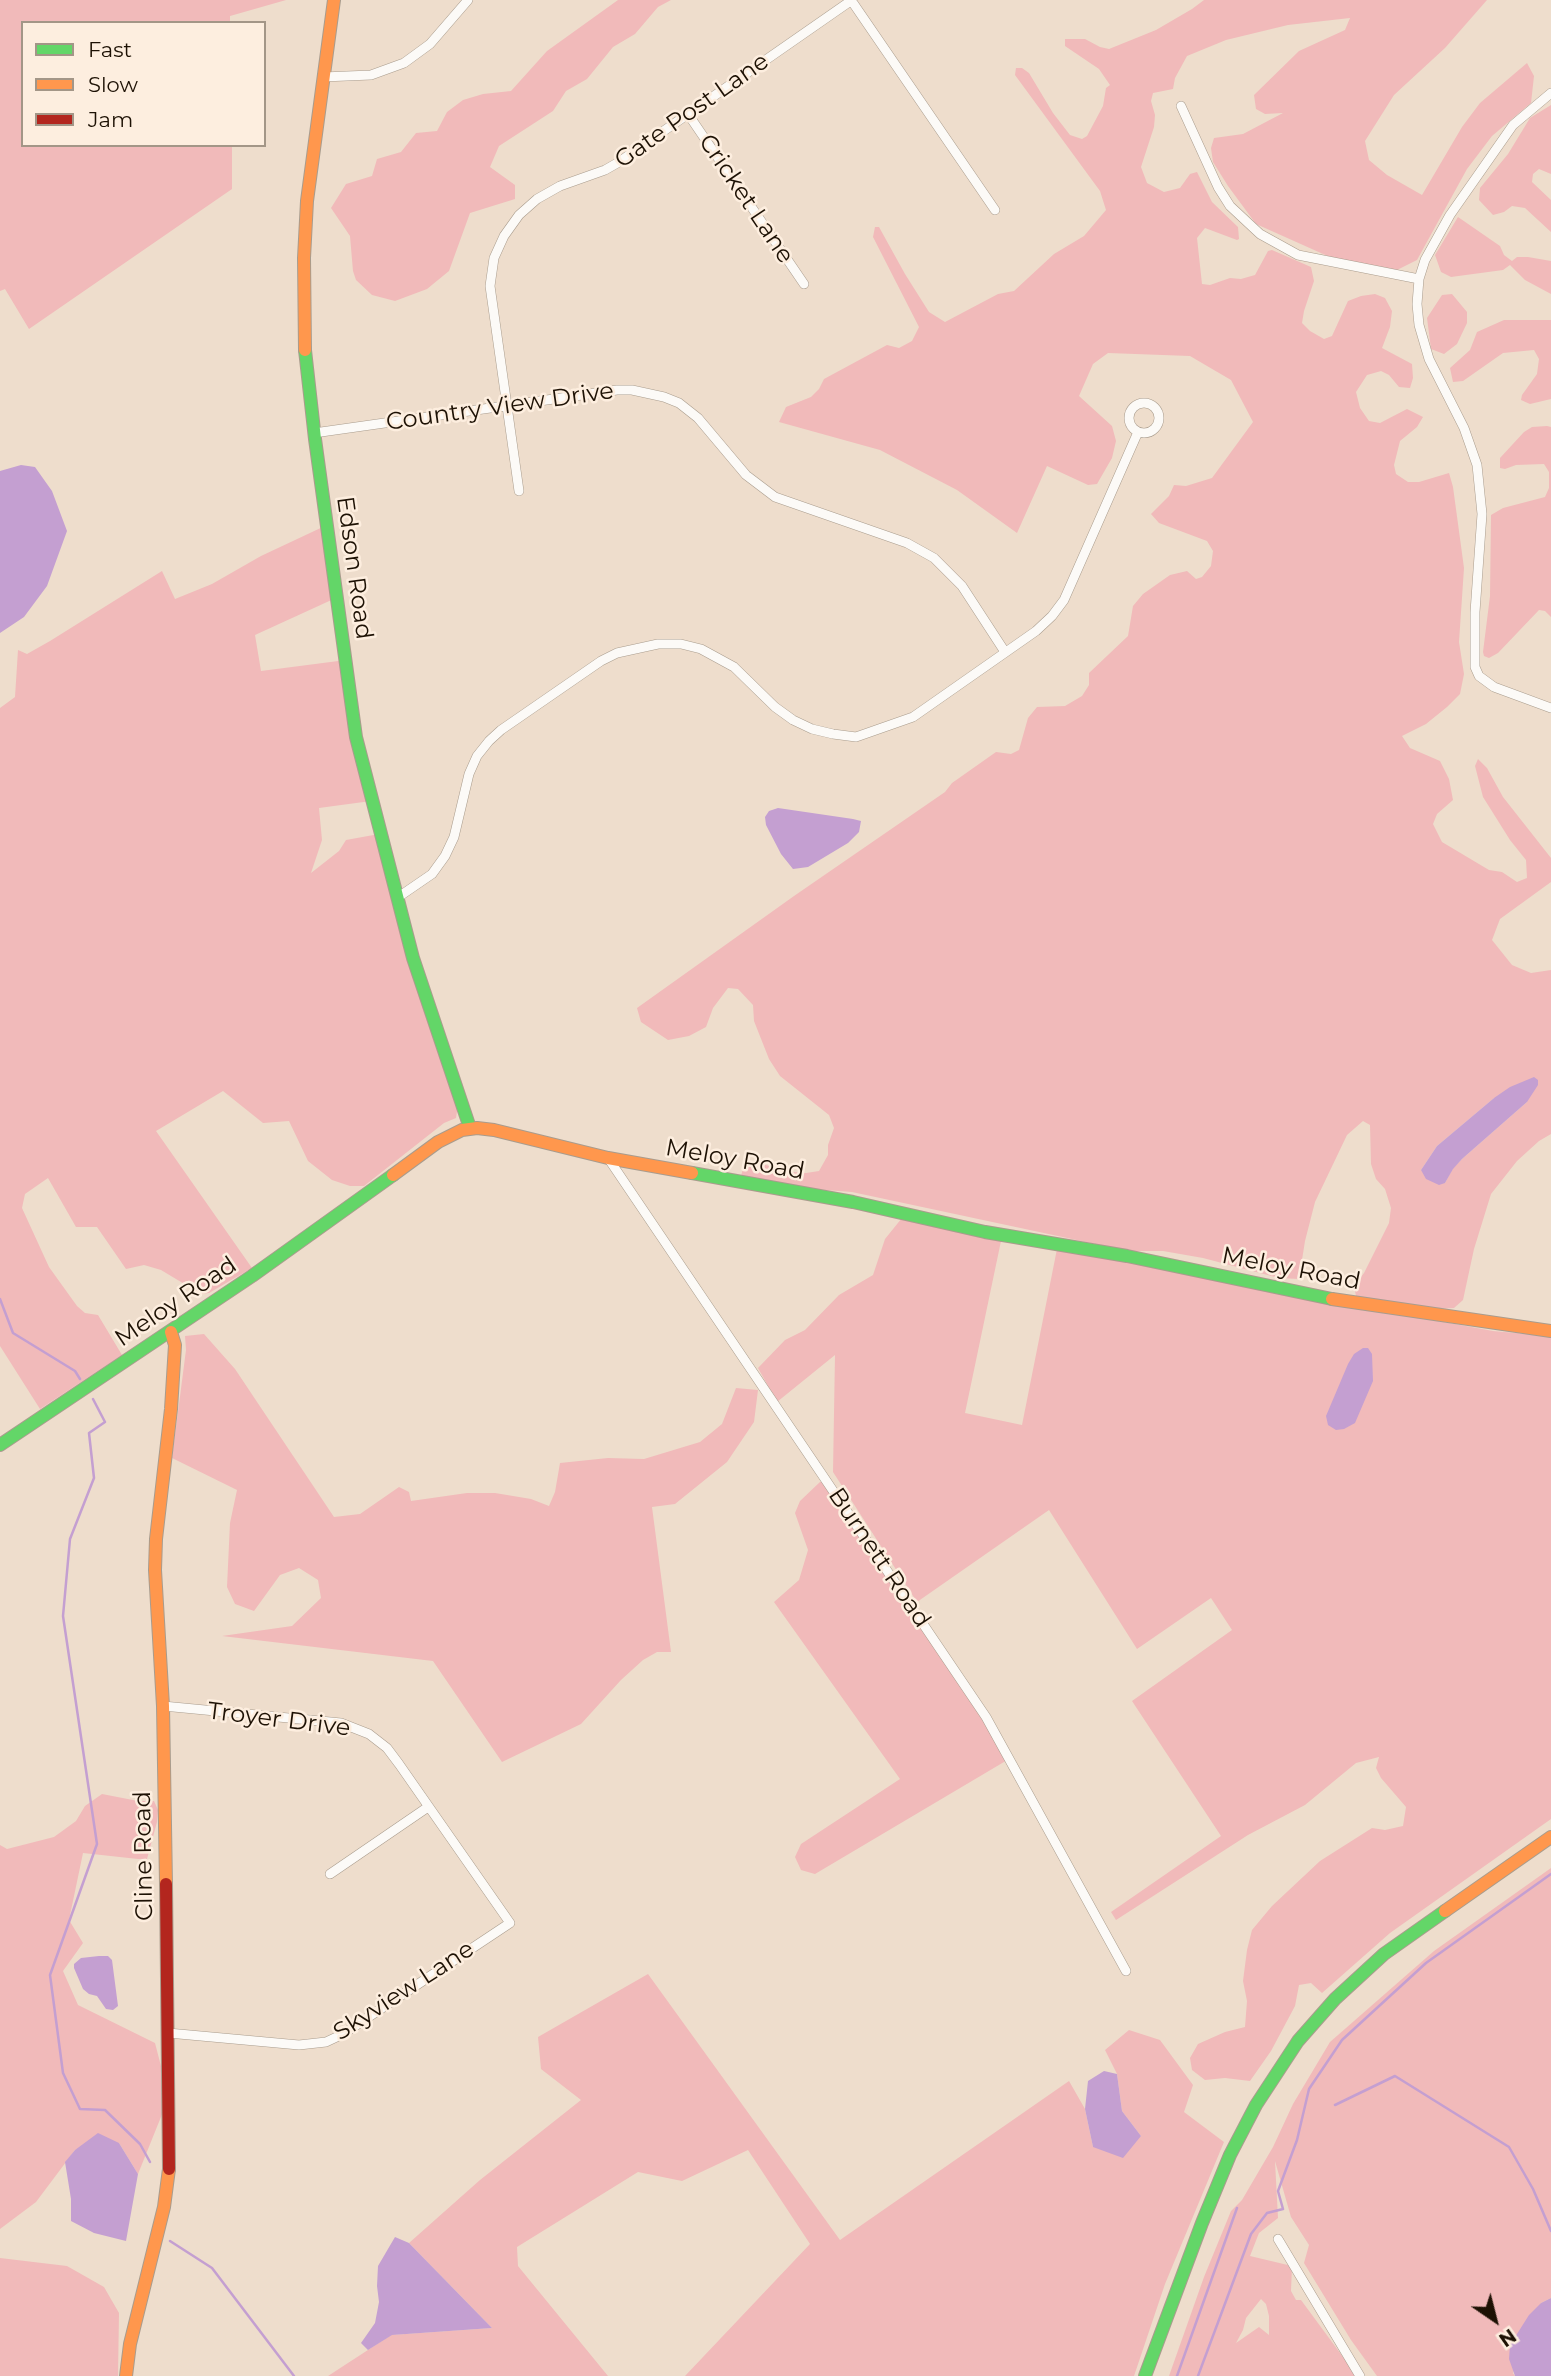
<!DOCTYPE html>
<style>
body{margin:0}
#map{position:relative;width:1551px;height:2376px;overflow:hidden;background:#edc;font-family:Montserrat,sans-serif}
canvas{display:block}
.legend{position:absolute;left:21px;top:21px;width:245px;height:126px;box-sizing:border-box;background:#fdeedf;border:2px solid #a39687;margin:0;padding:9px 12px;list-style:none;font-size:21px;color:#1d1104}
.legend li{display:flex;align-items:center;gap:14px;height:35px}
.legend b{width:35px;border:2px solid #a39687}
.north{position:absolute;left:1460px;top:2285px;width:70px;height:70px;-webkit-text-stroke:5px #fdeedf;paint-order:stroke;rotate:145deg;font-size:19px;font-weight:700;line-height:28px;text-align:center;color:#1d1104}
.north::after{content:'';display:block;margin:auto;width:24px;height:32px;background:#1d1104;clip-path:polygon(50% 0,100% 100%,50% 72%,0 100%)}
</style>
<div id="map">
<canvas width="1551" height="2376"></canvas>
<ul class="legend">
<li><b style="height:9px;background:#63d668"></b>Fast</li>
<li><b style="height:9px;background:#ff974d"></b>Slow</li>
<li><b style="height:9px;background:#b3261e"></b>Jam</li>
</ul>
<div class="north">N</div>
</div>
<script>
const g = document.querySelector('canvas').getContext('2d');
g.lineJoin = 'round';
function fill(path, color) { g.fillStyle = color; g.fill(path, 'evenodd'); }
const toPath = rows => new Path2D(rows.map(r => 'M' + r).join(''));
function strokePath(path, color, width, dash) { g.strokeStyle = color; g.lineWidth = width; g.lineCap = dash ? 'butt' : 'round'; g.setLineDash(dash || []); g.stroke(path); }
function label(font, color, halo, rows, align = 'center') {
  g.font = font + ' Montserrat,sans-serif'; g.lineWidth = 5; g.setLineDash([]); g.textBaseline = 'middle'; g.strokeStyle = halo; g.fillStyle = color; for (const [text, x, y, turn = 0] of rows) {
    g.save(); g.translate(x, y); g.rotate((+turn || 0) * Math.PI / 180); g.textAlign = isNaN(turn) ? turn : align; if (halo) g.strokeText(text, 0, 0); g.fillText(text, 0, 0); g.restore();
  }
}
fill(toPath([
 [0,0,286,0,230,16,230,23,23,23,23,145,232,145,232,189,29,329,5,289,0,291],
 [618,0,671,0,658,7,635,34,613,47,587,79,566,91,553,111,499,146,490,167,515,185,515,199,470,213,449,271,427,289,395,301,372,295,356,280,353,271,350,236,331,208,346,184,372,176,377,159,401,152,416,133,437,131,447,112,463,100,483,94,511,91,547,51],
 [1204,0,1487,0,1445,48,1394,95,1365,141,1369,160,1387,175,1422,195,1462,127,1480,103,1527,63,1534,76,1531,103,1492,136,1467,169,1417,260,1397,270,1332,258,1256,224,1228,186,1213,162,1211,148,1214,138,1243,134,1283,113,1265,114,1256,109,1254,95,1299,51,1345,30,1350,18,1288,25,1226,40,1187,56,1175,78,1173,89,1153,93,1151,101,1155,115,1154,127,1141,167,1147,183,1164,192,1180,188,1190,174,1197,172,1212,202,1238,227,1239,239,1237,240,1205,228,1197,238,1202,284,1210,285,1230,278,1241,279,1255,275,1268,251,1272,250,1311,267,1314,281,1304,311,1302,323,1310,331,1324,339,1332,336,1348,301,1361,296,1375,294,1385,298,1392,311,1390,327,1382,348,1412,364,1413,378,1410,388,1399,387,1389,375,1381,371,1367,375,1356,392,1360,408,1369,421,1380,423,1407,409,1423,417,1417,427,1400,441,1394,465,1396,474,1408,482,1419,482,1449,473,1453,487,1464,568,1459,642,1464,674,1460,694,1447,707,1426,724,1402,736,1410,748,1440,761,1449,779,1453,800,1437,814,1433,824,1442,842,1489,870,1502,872,1517,882,1527,878,1526,860,1510,840,1483,797,1475,766,1478,759,1487,768,1503,797,1551,858,1551,882,1500,919,1492,940,1512,965,1531,973,1551,970,1551,1134,1539,1141,1517,1161,1491,1194,1474,1249,1463,1300,1454,1308,1437,1309,1356,1296,1354,1286,1364,1273,1389,1223,1391,1208,1385,1189,1376,1179,1371,1164,1370,1125,1363,1121,1347,1135,1315,1202,1305,1241,1299,1279,1279,1278,1203,1258,1163,1251,1128,1251,852,1192,798,1188,741,1176,743,1169,758,1163,792,1172,806,1173,819,1171,828,1155,828,1145,834,1128,829,1115,780,1076,769,1059,754,1021,753,1005,738,989,728,988,713,1008,706,1027,689,1036,668,1040,641,1022,637,1008,794,896,945,792,952,783,996,752,1011,754,1019,750,1028,718,1037,707,1065,706,1082,696,1089,685,1089,673,1128,636,1133,606,1143,594,1170,575,1187,571,1196,579,1202,577,1211,566,1213,551,1207,541,1159,523,1151,514,1169,496,1174,485,1186,486,1212,478,1253,422,1231,380,1190,356,1108,353,1093,364,1079,396,1112,426,1116,441,1112,458,1097,484,1088,485,1047,466,1017,533,957,490,880,450,779,422,786,407,811,397,819,389,824,379,887,345,899,348,912,341,919,327,873,237,875,227,879,227,905,274,929,312,945,322,998,294,1014,291,1054,254,1084,236,1106,210,1100,191,1015,75,1016,68,1022,68,1029,73,1053,113,1070,135,1082,139,1087,136,1103,106,1106,88,1110,85,1099,69,1065,46,1065,39,1085,39,1100,47,1109,49,1156,30,1192,9],
 [1494,1098,1527,1102,1462,1159,1453,1168,1445,1183,1421,1170,1437,1146],
 [1551,105,1551,174,1539,169,1533,174,1532,182,1551,200,1551,232,1525,208,1512,206,1504,212,1493,215,1479,200,1480,188,1508,154,1530,118],
 [1458,217,1500,246,1504,255,1512,261,1517,257,1528,257,1551,261,1551,294,1525,280,1510,265,1503,270,1451,277,1441,272,1435,255],
 [1452,294,1467,312,1467,323,1457,344,1444,354,1431,349,1427,318,1442,295],
 [1504,320,1551,320,1551,399,1530,404,1521,400,1522,395,1537,374,1539,359,1534,350,1503,353,1463,381,1453,382,1450,368,1470,350,1477,332],
 [1547,426,1551,427,1551,617,1545,611,1539,610,1498,653,1489,658,1484,656,1483,652,1490,596,1491,515,1503,508,1545,497,1549,488,1549,472,1544,464,1516,465,1505,469,1500,468,1500,458,1524,432,1532,427],
 [327,525,338,597,255,635,261,671,346,660,371,801,319,808,322,840,311,873,339,851,346,840,379,834,458,1105,456,1118,444,1123,364,1186,350,1186,332,1180,308,1161,289,1121,263,1123,223,1091,156,1131,252,1268,209,1293,201,1294,161,1270,144,1265,126,1269,97,1227,76,1227,48,1178,25,1194,22,1208,49,1267,77,1306,85,1313,98,1315,122,1355,40,1409,0,1346,0,708,15,697,18,650,27,654,50,641,162,571,175,599,212,584,261,556],
 [906,1213,1001,1241,965,1413,1022,1425,1058,1244,1433,1320,1493,1331,1551,1336,1551,1819,1390,1933,1322,1993,1311,1983,1299,1985,1295,2006,1271,2051,1250,2081,1225,2078,1205,2080,1192,2070,1190,2058,1198,2044,1225,2032,1245,2027,1247,2001,1243,1981,1247,1950,1252,1930,1272,1906,1320,1861,1372,1828,1385,1830,1403,1826,1406,1807,1381,1778,1376,1768,1379,1757,1356,1763,1305,1805,1248,1835,1116,1920,1111,1912,1221,1836,1132,1701,1232,1630,1211,1598,1137,1649,1049,1510,917,1602,833,1472,835,1355,777,1402,758,1368,785,1340,805,1330,839,1295,873,1275,885,1239],
 [204,1334,235,1369,334,1517,360,1514,399,1487,409,1492,411,1501,467,1493,495,1493,531,1499,549,1506,555,1492,560,1463,608,1458,644,1459,700,1442,722,1424,736,1388,758,1390,754,1422,727,1462,675,1504,652,1507,671,1652,657,1652,643,1660,621,1680,581,1724,502,1762,433,1661,222,1636,292,1626,321,1598,318,1580,299,1568,280,1575,254,1611,235,1604,227,1587,230,1523,237,1490,172,1458,186,1350,185,1336],
 [820,1482,828,1482,1009,1759,815,1874,801,1870,795,1857,801,1844,900,1779,774,1602,799,1580,808,1550,795,1513,800,1501],
 [102,1794,138,1801,154,1801,158,1810,157,1822,147,1859,138,1859,83,1853,69,1920,83,1943,63,1971,78,2005,155,2043,169,2097,138,2174,119,2143,75,2150,36,2202,0,2229,0,1845,7,1849,54,1837,76,1821,85,1806],
 [1551,1868,1551,2298,1541,2303,1513,2373,1515,2376,1377,2376,1351,2340,1304,2263,1309,2245,1291,2217,1275,2161,1278,2218,1259,2233,1250,2256,1292,2266,1291,2291,1296,2300,1301,2300,1357,2376,1169,2376,1204,2277,1231,2211,1242,2200,1273,2147,1293,2104,1330,2042,1434,1951],
 [1261,2299,1266,2304,1269,2316,1269,2335,1259,2327,1236,2343,1243,2330,1246,2318],
 [648,1974,840,2240,1069,2081,1085,2109,1093,2147,1141,2136,1122,2111,1117,2074,1105,2050,1129,2030,1160,2040,1193,2085,1184,2112,1224,2142,1165,2284,1134,2376,685,2376,810,2244,748,2150,682,2181,638,2172,517,2247,518,2266,608,2376,328,2376,391,2335,492,2328,409,2243,480,2180,581,2100,541,2069,538,2037],
 [0,2258,67,2266,104,2287,119,2313,118,2376,0,2376]
]), '#f1baba');
fill(toPath([
 [21,465,35,467,52,491,67,531,47,586,24,617,0,633,0,471],
 [778,808,853,819,861,821,859,832,848,843,808,867,793,869,781,854,766,825,765,817,769,811],
 [1534,1077,1538,1080,1538,1085,1527,1102,1462,1159,1453,1169,1445,1183,1439,1185,1426,1179,1421,1170,1437,1146,1494,1098,1510,1087],
 [1363,1348,1368,1348,1372,1354,1373,1381,1355,1423,1344,1429,1336,1430,1328,1425,1326,1416,1348,1364,1354,1354],
 [99,1956,108,1956,112,1960,118,2006,113,2010,106,2009,97,1996,89,1994,83,1989,74,1968,74,1964,81,1958],
 [1104,2071,1117,2074,1122,2111,1141,2136,1123,2158,1093,2147,1085,2109,1088,2081],
 [98,2133,119,2143,138,2174,126,2241,94,2233,71,2221,71,2199,65,2162,75,2150],
 [395,2237,409,2243,492,2328,392,2335,368,2350,361,2343,375,2323,379,2302,377,2286,378,2266],
 [1551,2298,1551,2376,1515,2376,1509,2359,1510,2345,1529,2315,1541,2303]
]), '#c49fd1');
strokePath(toPath([
 [0,1299,13,1333,75,1371,80,1379],
 [93,1399,105,1422,89,1433,94,1478,70,1539,63,1616,97,1844,50,1975,63,2073,80,2109,105,2110,140,2144,150,2162],
 [1335,2105,1395,2076,1509,2147,1533,2189,1551,2231],
 [170,2241,212,2268,294,2376],
 [1177,2376,1237,2208],
 [1198,2376,1251,2234,1267,2213,1283,2209,1278,2191,1297,2140,1309,2089,1342,2040,1426,1963,1551,1874]
]), '#c49fd1', 2.5);
const street = toPath([
 [851,0,995,210],
 [323,77,371,75,404,63,430,44,468,0],
 [1551,93,1513,125,1450,215,1425,260,1419,279,1417,304,1419,325,1429,359,1464,428,1477,465,1482,514,1475,612,1475,667,1479,676,1494,687,1551,708],
 [1181,106,1218,187,1230,206,1260,234,1298,255,1419,279],
 [688,114,804,284],
 '1129 418a15 15 0 1 1 30 0a15 15 0 1 1-30 0Z',
 [314,433,617,390,632,390,664,397,679,403,698,418,746,475,775,497,907,543,934,558,962,586,1005,652],
 [519,491,490,286,494,258,504,236,519,215,537,199,560,186,605,170,619,162,852,0],
 [397,898,432,874,445,856,454,837,469,774,477,756,489,741,501,730,601,661,617,653,658,644,681,644,701,649,734,667,775,707,793,720,812,729,833,734,856,737,913,717,1036,631,1052,616,1064,600,1138,432],
 [608,1158,986,1717,1126,1971],
 [163,1706,341,1723,369,1734,387,1748,399,1764,510,1923,343,2034,326,2042,299,2045,168,2033],
 [330,1874,428,1807],
 [1278,2239,1360,2376]
]);
const fast = toPath([
 [305,350,315,439,356,737,413,958,470,1128],
 [692,1173,853,1202,985,1232,1127,1256,1332,1299],
 [0,1445,252,1276,393,1175],
 [1145,2376,1202,2223,1230,2155,1256,2105,1298,2041,1335,1999,1384,1954,1445,1911]
]);
const slow = toPath([
 [305,350,304,258,307,201,334,0],
 [393,1175,438,1142,462,1130,477,1128,494,1130,608,1158,692,1173],
 [1332,1299,1551,1331],
 [166,1884,163,1706,155,1570,156,1539,171,1409,175,1345,171,1332],
 [1445,1911,1551,1837],
 [126,2376,130,2344,164,2207,169,2169]
]);
const jam = toPath([
 [166,1884,169,2169]
]);
strokePath(street, '#a99c8d', 10);
strokePath(fast, '#a99c8d', 14);
strokePath(slow, '#a99c8d', 14);
strokePath(jam, '#a99c8d', 14);
strokePath(street, '#fcfaf7', 9);
strokePath(fast, '#63d668', 12);
strokePath(slow, '#ff974d', 12);
strokePath(jam, '#b3261e', 12);
label('24px', '#1d1104', '#fdeedf', [
 ["Gate Post Lane",692,111,-35],
 ["Cricket Lane",746,199,56],
 ["Country View Drive",500,407,-8],
 ["Edson Road",354,568,82],
 ["Meloy Road",735,1160,10],
 ["Meloy Road",1291,1269,11],
 ["Meloy Road",176,1302,-34],
 ["Burnett Road",879,1558,56],
 ["Troyer Drive",279,1720,7],
 ["Cline Road",144,1856,-91],
 ["Skyview Lane",404,1991,-33]
]);
</script>
